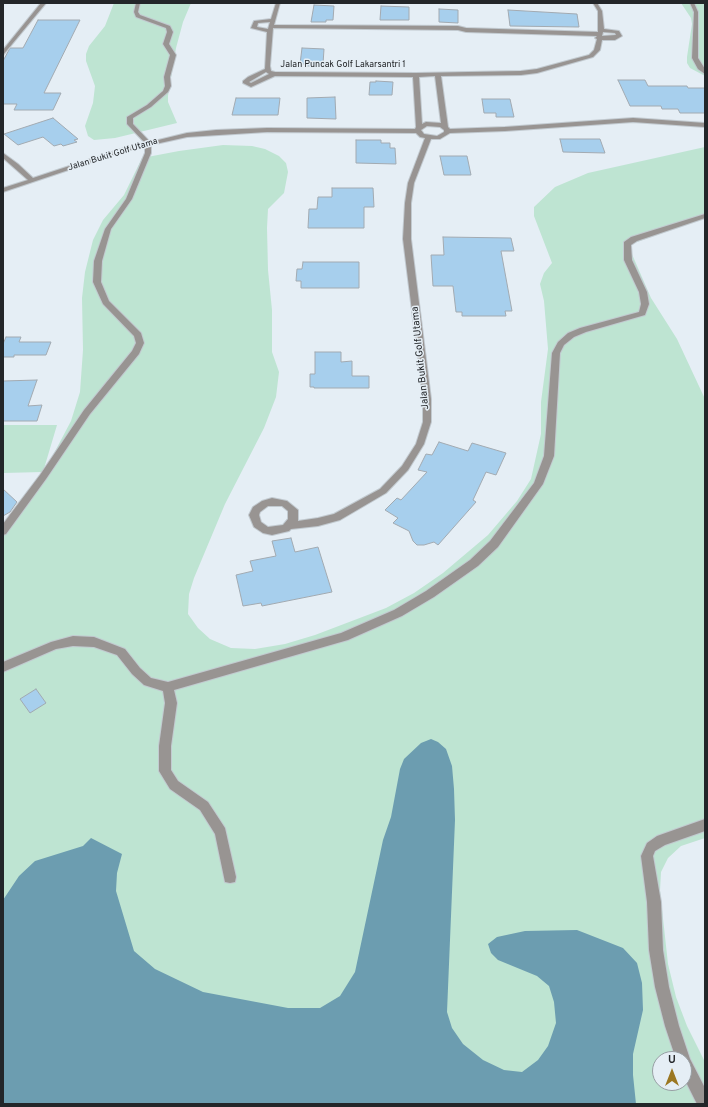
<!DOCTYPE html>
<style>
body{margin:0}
#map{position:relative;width:708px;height:1107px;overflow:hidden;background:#e5eef5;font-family:Overpass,sans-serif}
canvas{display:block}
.frame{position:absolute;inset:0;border:4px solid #232629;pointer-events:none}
.north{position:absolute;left:652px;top:1051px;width:40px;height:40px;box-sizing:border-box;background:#e5eef5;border:1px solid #979ea3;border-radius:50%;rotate:0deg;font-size:11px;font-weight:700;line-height:16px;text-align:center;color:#232629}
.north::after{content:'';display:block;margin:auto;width:14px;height:18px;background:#9b7721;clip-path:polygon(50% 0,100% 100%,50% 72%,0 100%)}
</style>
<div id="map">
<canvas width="708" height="1107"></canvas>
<div class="frame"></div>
<div class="north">U</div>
</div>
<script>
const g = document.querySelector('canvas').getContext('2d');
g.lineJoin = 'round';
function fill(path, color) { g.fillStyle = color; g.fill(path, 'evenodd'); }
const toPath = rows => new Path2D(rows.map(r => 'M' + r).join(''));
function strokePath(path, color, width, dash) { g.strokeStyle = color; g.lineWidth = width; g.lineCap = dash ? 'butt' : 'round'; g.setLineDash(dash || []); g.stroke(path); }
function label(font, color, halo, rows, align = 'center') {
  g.font = font + ' Overpass,sans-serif'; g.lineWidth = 3; g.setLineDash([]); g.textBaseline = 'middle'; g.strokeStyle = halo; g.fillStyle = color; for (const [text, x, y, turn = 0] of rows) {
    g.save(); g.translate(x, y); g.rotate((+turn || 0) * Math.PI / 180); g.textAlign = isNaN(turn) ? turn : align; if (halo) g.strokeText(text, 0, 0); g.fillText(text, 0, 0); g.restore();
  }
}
fill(toPath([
 [114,3,191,3,183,22,176,48,168,96,168,102,177,123,115,138,94,140,88,136,85,126,93,103,95,86,86,61,86,54,89,46,105,26],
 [681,3,705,3,705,76,690,68,687,63,687,57,692,24,691,18],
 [223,145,252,146,265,149,279,156,286,163,288,172,284,193,268,209,267,228,268,270,272,310,272,352,279,372,276,397,264,428,225,504,194,578,189,594,188,614,198,628,210,639,231,648,255,649,285,644,315,635,386,608,414,593,443,573,488,535,517,501,531,479,541,434,541,402,548,349,544,301,540,284,544,273,552,263,534,216,534,207,555,187,588,173,705,147,705,218,628,245,651,298,677,339,705,399,705,838,681,846,668,858,661,872,660,891,668,964,676,997,687,1026,705,1062,705,1104,3,1104,3,524,43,474,71,421,80,392,83,350,82,298,85,272,93,240,103,220,124,195,142,158,179,151],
 [660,1059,684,1059,684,1083,660,1083],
 [3,425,57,425,43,472,3,473]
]), '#bee4d2');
fill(toPath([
 [431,739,438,742,446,749,452,766,454,789,455,820,447,1012,452,1028,463,1044,483,1060,504,1070,522,1072,538,1060,548,1046,556,1023,554,1002,549,986,537,976,498,960,491,953,488,944,497,937,525,931,577,930,623,948,637,963,642,983,643,1010,633,1054,633,1075,636,1104,3,1104,3,900,19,876,35,861,83,846,91,838,122,854,117,873,116,891,134,951,155,969,203,992,288,1008,320,1008,340,996,355,972,383,840,391,817,400,769,404,759,421,743]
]), '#6c9db0');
const building = toPath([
 [314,5,334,6,333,20,326,20,326,22,311,22,314,5],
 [381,6,409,7,409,20,380,20,381,6],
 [439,9,458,10,458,23,439,22,439,9],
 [508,10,577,14,579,27,510,26,508,10],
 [38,20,80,20,44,93,61,93,53,110,14,110,17,104,3,104,3,61,10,48,23,48,38,20],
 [302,48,324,49,323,64,319,64,318,66,307,66,307,64,300,64,302,48],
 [618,80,645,80,648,86,687,86,688,88,705,88,705,113,680,113,678,109,662,109,661,106,630,106,618,80],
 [376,81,393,82,392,95,369,95,370,82,376,82,376,81],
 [335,97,336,119,307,118,307,98,335,97],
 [236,98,280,98,278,115,232,115,236,98],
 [482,99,510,99,514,117,496,117,496,113,484,113,482,99],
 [53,118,78,139,74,140,77,142,63,146,61,144,54,146,43,137,18,145,4,134,53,118],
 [560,139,600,139,605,153,563,152,560,139],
 [356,140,381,140,381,143,390,143,390,148,395,148,396,164,356,163,356,140],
 [440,156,467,156,471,175,444,175,440,156],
 [332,188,373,188,374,207,364,207,364,228,308,228,309,209,317,209,318,197,332,197,332,188],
 [443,237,511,238,514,251,501,251,512,311,505,311,506,316,462,316,462,312,456,312,453,286,433,286,431,255,444,255,443,237],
 [303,262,359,262,359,288,301,288,301,281,296,281,297,269,302,269,303,262],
 [6,337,21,337,19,342,51,342,46,355,14,355,14,357,3,357,3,344,6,337],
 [315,352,341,352,341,362,352,361,352,376,369,376,369,388,314,388,314,387,310,387,310,374,315,374,315,352],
 [37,380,28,406,42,405,37,421,3,421,3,381,37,380],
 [439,442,468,451,472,443,506,453,496,475,486,472,473,500,476,502,438,545,434,542,424,545,417,545,413,541,409,531,393,523,398,518,385,510,397,498,401,500,427,472,418,470,426,454,432,455,439,442],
 [3,489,17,502,10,512,3,516,3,489],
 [291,538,295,552,318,547,332,592,262,606,261,603,243,606,236,575,253,571,250,561,276,556,272,541,291,538],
 [36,689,46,703,30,713,20,699,36,689]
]);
fill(building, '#a7cfed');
strokePath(building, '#a2aab1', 1);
const minor = toPath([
 [41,3,46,3,3,55,3,50,41,3],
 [136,3,140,3,138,12,140,15,170,26,173,32,169,44,176,55,170,77,171,86,168,92,151,107,133,118,133,124,150,142,187,133,216,130,267,128,415,129,416,127,413,77,275,76,251,87,243,83,243,81,248,77,265,69,267,32,251,28,254,21,271,19,276,3,280,3,274,25,458,26,466,28,598,32,598,11,593,3,597,3,602,11,604,29,619,31,622,36,615,40,602,40,600,50,593,57,537,73,521,75,441,76,448,127,450,129,505,127,633,118,705,123,705,127,633,122,505,131,450,133,440,139,431,139,414,183,411,203,411,239,431,399,431,422,424,444,408,470,386,493,340,520,318,526,291,529,289,531,272,535,263,533,254,527,249,515,253,507,262,501,272,498,287,501,298,510,298,521,318,518,334,514,380,489,402,466,416,444,423,422,423,399,403,239,405,203,408,183,425,138,420,137,416,133,267,132,187,137,151,145,151,153,132,199,111,229,102,261,101,282,109,301,141,333,144,343,139,354,90,414,46,479,6,534,3,535,3,524,40,475,84,410,132,351,136,343,134,336,103,304,93,282,94,261,105,229,126,199,145,153,145,147,125,151,3,192,3,188,28,180,3,158,3,153,18,164,33,178,121,149,145,143,127,124,127,117,147,105,163,91,165,86,164,77,170,55,163,44,167,32,166,28,136,17,134,12,136,3],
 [270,22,268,29,257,27,258,23,270,22],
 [273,28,458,30,466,32,597,36,595,38,597,39,594,50,589,55,537,69,521,71,416,73,275,72,271,71,270,66,273,28],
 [603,32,615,33,616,35,602,36,603,32],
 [266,72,269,74,251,83,249,82,266,72],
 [435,76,441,123,426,122,422,124,419,77,435,76],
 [427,126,440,127,444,130,444,132,437,136,424,134,421,130,427,126],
 [268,506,282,506,288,511,288,519,283,525,268,527,261,522,259,515,260,512,268,506],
 [690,3,694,3,698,12,698,58,705,69,705,74,698,69,692,58,694,12,690,3],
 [705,214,705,218,637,241,631,245,632,260,647,292,649,304,645,315,586,332,574,337,564,345,560,353,554,456,543,484,498,547,478,566,434,597,402,616,348,640,174,690,177,703,171,746,171,770,178,781,208,802,225,828,236,877,235,882,230,883,225,882,215,834,200,810,170,789,159,771,159,746,165,703,163,691,144,685,132,674,117,655,94,647,73,646,56,649,3,672,3,662,51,642,73,636,94,637,125,649,140,668,151,678,168,682,341,633,394,610,426,591,470,560,490,541,534,483,544,456,552,353,558,342,568,333,580,328,639,312,641,304,639,292,624,260,624,242,631,237,705,214],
 [705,819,705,831,665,845,655,851,653,856,661,902,663,950,669,987,679,1026,690,1059,705,1088,705,1104,697,1104,684,1078,684,1059,676,1059,665,1026,655,987,649,950,647,902,641,856,647,843,657,836,705,819]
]);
strokePath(minor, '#c2cad0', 2);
fill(minor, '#989492');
label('9px', '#232629', '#e5eef5', [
 ["Jalan Puncak Golf Lakarsantri 1",343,65],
 ["Jalan Bukit Golf Utama",113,155,-17]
]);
label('10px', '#232629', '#e5eef5', [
 ["Jalan Bukit Golf Utama",421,358,-96]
]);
</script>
